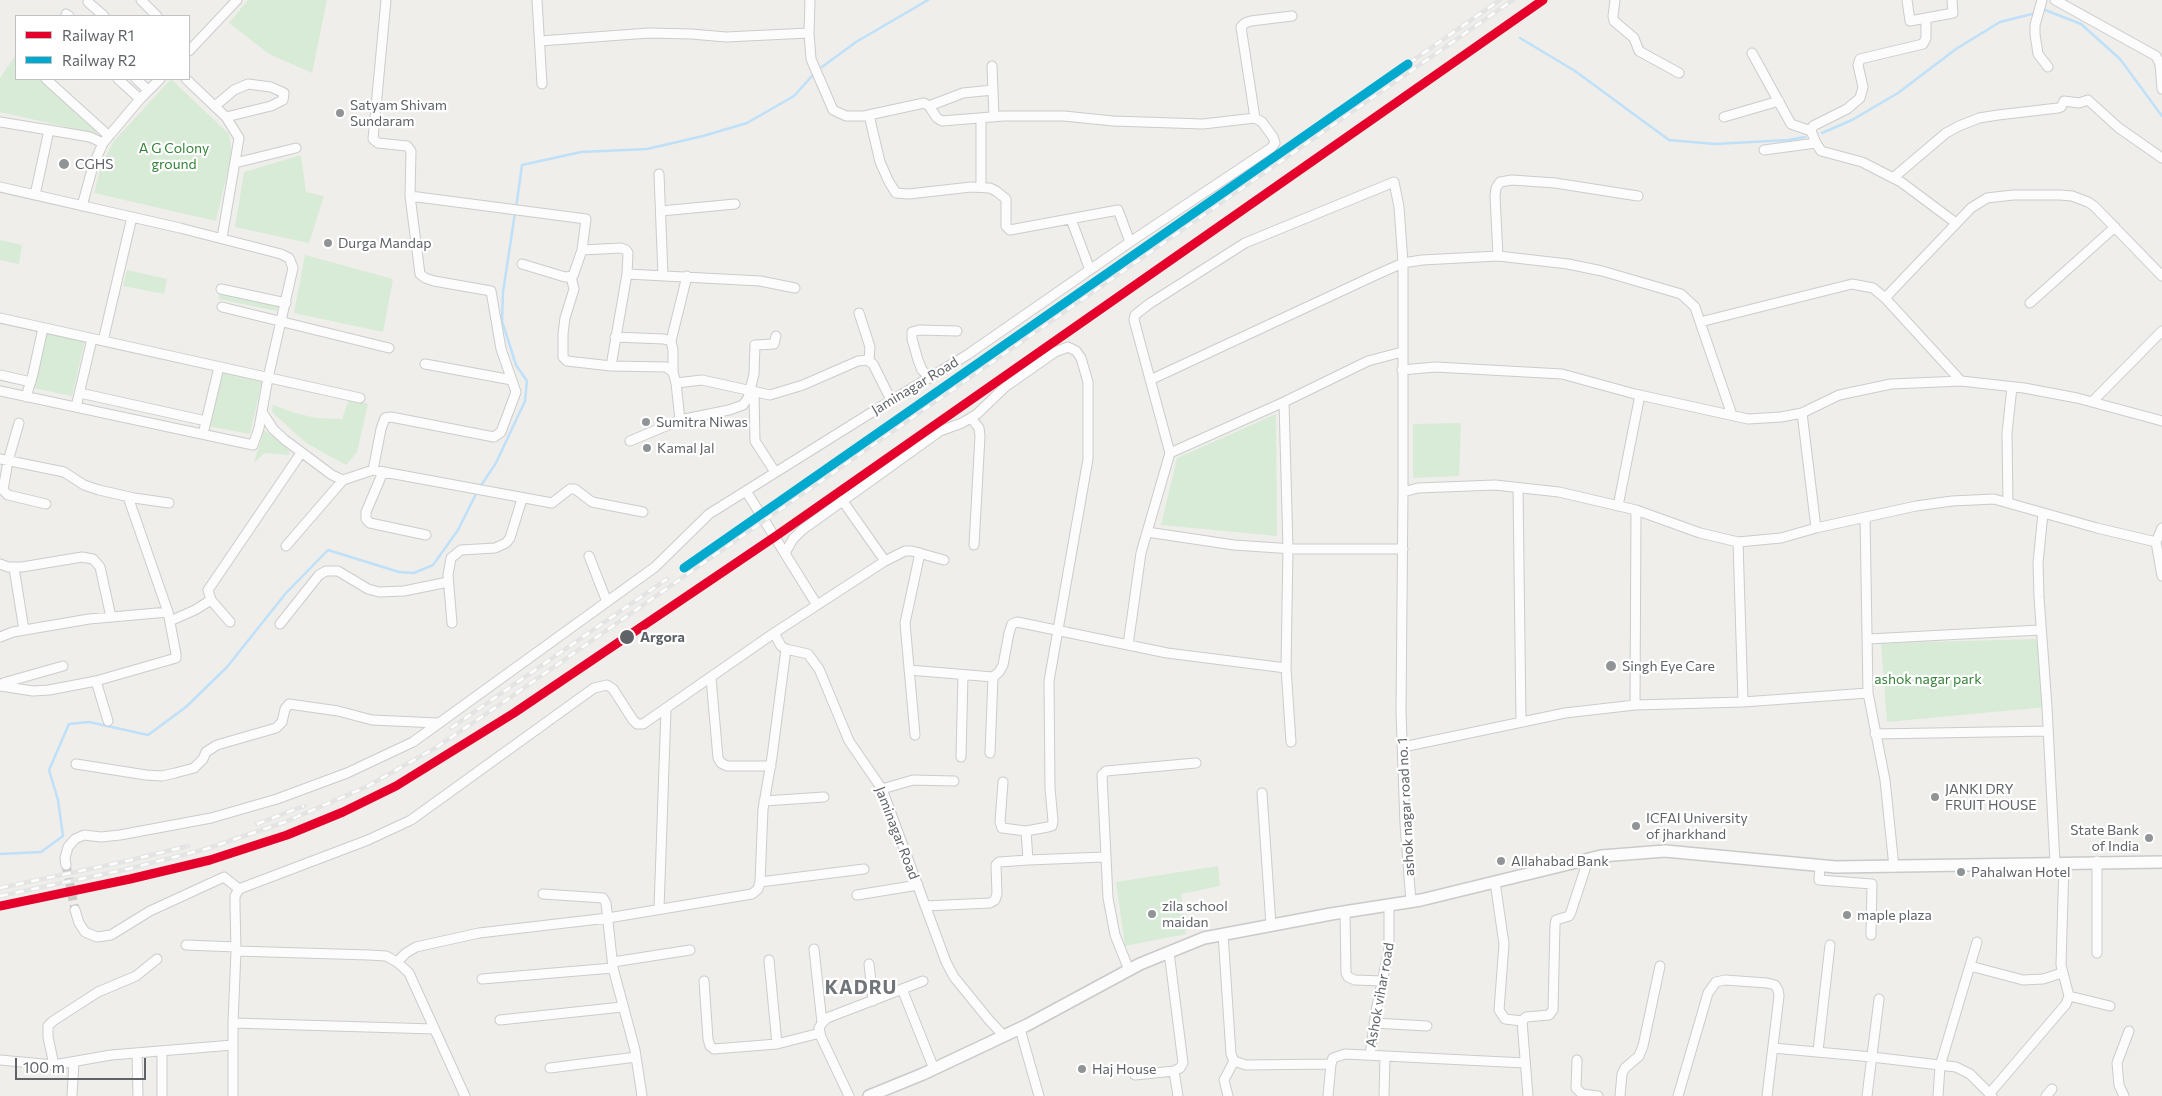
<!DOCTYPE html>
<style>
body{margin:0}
#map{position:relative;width:2162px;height:1096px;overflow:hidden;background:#efeeea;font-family:Commissioner,sans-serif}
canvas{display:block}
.legend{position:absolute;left:15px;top:15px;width:175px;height:65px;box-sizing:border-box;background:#fff;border:1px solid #bfc1c3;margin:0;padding:6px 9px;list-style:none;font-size:15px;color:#5f6368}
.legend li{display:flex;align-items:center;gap:10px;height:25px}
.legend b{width:25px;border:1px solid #bfc1c3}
.scale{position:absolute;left:15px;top:1058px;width:131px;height:22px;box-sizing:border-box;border:2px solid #5f6368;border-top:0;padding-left:6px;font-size:15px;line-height:18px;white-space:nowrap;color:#5f6368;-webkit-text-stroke:4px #fff;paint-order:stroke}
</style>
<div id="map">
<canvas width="2162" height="1096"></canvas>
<ul class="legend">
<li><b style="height:6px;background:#e4002b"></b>Railway R1</li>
<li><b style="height:6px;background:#00a9ce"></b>Railway R2</li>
</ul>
<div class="scale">100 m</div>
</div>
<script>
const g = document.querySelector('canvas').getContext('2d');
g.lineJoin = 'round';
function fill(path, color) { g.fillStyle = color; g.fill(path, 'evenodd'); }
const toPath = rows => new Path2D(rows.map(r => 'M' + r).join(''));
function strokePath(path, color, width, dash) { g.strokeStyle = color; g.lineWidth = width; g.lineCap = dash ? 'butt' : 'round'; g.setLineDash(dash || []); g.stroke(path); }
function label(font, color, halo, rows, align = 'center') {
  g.font = font + ' Commissioner,sans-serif'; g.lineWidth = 4.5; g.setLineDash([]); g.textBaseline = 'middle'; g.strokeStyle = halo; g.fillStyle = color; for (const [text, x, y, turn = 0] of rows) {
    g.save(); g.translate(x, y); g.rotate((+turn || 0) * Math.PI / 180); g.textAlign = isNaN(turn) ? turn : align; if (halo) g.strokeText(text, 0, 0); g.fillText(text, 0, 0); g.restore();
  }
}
fill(toPath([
 [248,0,327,0,312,73,269,54,229,23],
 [15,56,16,79,40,79,98,129,98,134,0,112,0,78],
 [171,79,229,134,232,153,216,221,94,193,101,166,113,142],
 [301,155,306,192,324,196,309,243,235,227,244,172],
 [0,240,22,245,19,264,0,260],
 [305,255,393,279,383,332,294,313],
 [127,270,167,279,164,294,123,286],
 [220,293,278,306,277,311,218,299],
 [47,331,85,340,72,396,33,388],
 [220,369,263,377,250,434,208,426],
 [349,399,368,404,357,452,346,465,306,443,272,412,273,405,295,413,316,418,342,419],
 [1276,414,1277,536,1161,525,1177,458],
 [1461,423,1459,476,1413,478,1413,424],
 [264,430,281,442,289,451,289,455,264,453,254,463],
 [2040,639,2047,707,1887,722,1881,643],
 [1218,866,1220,886,1181,894,1186,934,1125,946,1116,882]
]), '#d8ebd6');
strokePath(toPath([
 [2041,11,2045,10,2081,24,2120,59,2162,116],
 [1520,38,1575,71,1669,140,1715,144,1788,140,1805,137],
 [822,67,856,42,928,0],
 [1822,133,1852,120,1898,93,1956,49,2000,22,2036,13],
 [516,208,522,165,581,152,647,149,703,136,747,123,794,96,812,76],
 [480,487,496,463,525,401,527,381,516,365,502,321,503,292,515,213],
 [0,854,41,852,63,836,58,800,49,770,69,724,89,722,148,735,186,707,227,667,286,593,328,550,399,572,414,573,433,565,458,530,477,492]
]), '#bfe0f9', 2.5);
strokePath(toPath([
 [66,865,75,910]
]), '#cbcbca', 9, [9, 4.5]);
const street = toPath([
 [141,0,157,16],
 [537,0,542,84],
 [810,0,809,33,811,59,833,110,846,116,864,116,924,103,929,106,937,118,942,121,1003,116,1064,116,1113,121,1203,124,1255,118,1241,27,1245,23,1251,21,1292,16],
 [1615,0,1613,16,1614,21,1634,38,1639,51,1679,73],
 [1907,0,1910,21,1953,13,1952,0],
 [2042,0,2035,25,2035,34,2038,54,2048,67],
 [2055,0,2156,56,2160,64,2162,89],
 [88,2,104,16],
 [66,14,69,16],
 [1926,18,1926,38,1923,44,1860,59,1858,65,1863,87,1860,98,1847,109,1813,126,1811,131,1816,143,1821,151,1862,162,1901,182,1956,223],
 [540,41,649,33,691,34,726,37,809,33],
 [189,51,237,0],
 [1752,53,1791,124,1811,131],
 [992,66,994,117],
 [46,79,109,136],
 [118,79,140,99],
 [136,79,148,90],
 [186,79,226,117,239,138,222,238],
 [215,106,234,90,248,84,271,87,284,93,283,100,271,106,226,117],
 [929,106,963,93,993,90],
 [869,115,880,162,889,182,896,193,909,194,971,187,990,188,996,191,1006,199,1006,226,1010,230,1118,210,1130,242],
 [1724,117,1779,101],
 [0,122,49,130,35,195],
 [49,130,90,137,103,143],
 [1764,150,1816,143],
 [235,163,296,148],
 [659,174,663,276],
 [1893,178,1946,133,1959,126,1979,118,1998,115,2058,108,2061,107,2064,101,2079,103,2088,100,2119,128,2162,158],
 [0,187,180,228,281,254,289,258,293,268,268,378,259,428,253,445,0,391],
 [981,187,981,118],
 [410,196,586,219,582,250,573,276,565,277,522,264],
 [82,206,93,166,103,143,140,99,160,79],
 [661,211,735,204],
 [1071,219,1090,270],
 [582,250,621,248,626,250,628,253,627,274,611,366],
 [1498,256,1495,196,1496,188,1500,182,1512,180,1555,183,1638,196],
 [627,274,760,281,795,288],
 [571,277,574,289,565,318,563,334,563,357,567,361,611,366,666,367,673,372,676,383,702,380,770,395,803,385,858,361,867,360,873,364,891,400],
 [221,289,286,303],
 [1885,298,1971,208,1987,198,2013,195,2060,195,2072,196,2088,202,2094,206,2162,276],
 [2030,303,2115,227],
 [222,307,389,348],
 [859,313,870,347,869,360],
 [0,318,360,398],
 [615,337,664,339,671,341,673,350,673,372],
 [103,341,132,217],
 [671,341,687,276],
 [425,364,512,380],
 [1402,370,1435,367,1562,374,1635,394,1748,419,1781,417,1802,413,1839,395,1891,384,1961,381,2024,388,2077,398,2162,421],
 [0,375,31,382],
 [930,378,922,370,918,360,912,339,912,332,919,330,957,331],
 [1150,380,1378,274,1403,263,1422,260,1498,256,1568,264,1602,271,1681,294,1695,307,1700,322],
 [676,383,680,420],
 [754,392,755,441,775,472],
 [80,393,206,421],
 [26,397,33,374,43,328],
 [1284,402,1288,548,1286,668,1291,742],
 [2092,402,2162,331],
 [76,407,92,339],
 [262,412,273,429,285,440,332,475,343,480,373,470,552,503,570,489,575,489,592,502,643,512],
 [1802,413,1816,528],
 [1732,415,1700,322,1852,284,1873,288,1885,298,1961,381],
 [971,418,979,428,980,436,974,545],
 [19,423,8,461,3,490,8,495,46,504],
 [203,434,219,367],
 [630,441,680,420,729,410,743,405,748,398,754,374,755,345,774,344,776,336],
 [1170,453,1284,402,1368,361,1402,352],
 [0,459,64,472,84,485,99,490,134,498,169,503],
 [373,470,381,429,385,418,391,417,494,437,501,432,516,392,501,349,491,291,434,281,425,278,420,274,410,196,411,151,407,146,378,143,373,139,386,0],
 [383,472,366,512,366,519,370,523,426,535],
 [1518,488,1521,721],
 [746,491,817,605],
 [842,500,885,561],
 [2008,503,2007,433,2012,387],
 [1618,506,1640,395],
 [2043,513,2038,563,2039,597,2047,707,2055,863],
 [1865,517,1868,693,1885,780,1894,867],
 [1738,542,1743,702],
 [2156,542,2162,528],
 [286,546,343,480],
 [1403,549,1293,549,1234,545,1147,532,1170,453,1134,320,1135,315,1149,304,1245,243,1394,182,1399,207,1403,263,1403,492],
 [785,553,793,539,802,530,940,431,962,423,977,414,1005,387,1055,352,1068,347,1076,351,1081,358,1088,382,1088,459,1049,681,1050,788,1053,821,1052,826,1048,827,1026,831],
 [589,556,607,602],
 [0,564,8,567,22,567,82,557,93,559,100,567,111,617],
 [14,568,24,630],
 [170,621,195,610,211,600],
 [230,622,211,600,208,590,301,453],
 [452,623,448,575,451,558,461,550,495,548,506,543,510,538,522,499],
 [280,624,319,575,326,571,338,571,368,589,379,592,404,591,448,582],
 [774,633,781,646,786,649,808,654,819,669,849,741,882,789,946,962,954,977,989,1020,1004,1036],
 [0,637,13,632,89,619,168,612],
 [1868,639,2040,630],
 [1128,645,1141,553,1147,532],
 [909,670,993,677,990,753],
 [993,677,999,672,1003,665,1009,633,1012,624,1017,622,1167,653,1286,668],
 [711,678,718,758,721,763,727,766,771,766],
 [96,681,108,721],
 [3,683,63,666],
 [0,686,33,691,49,690,96,681,176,658,176,654,168,612,128,497],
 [1635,705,1636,510],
 [1875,734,2048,731],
 [915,735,905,623,920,553],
 [1403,747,1565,713,1635,705,1743,702,1868,693],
 [961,757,963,675],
 [76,764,146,775,162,776,175,773,194,768,203,759,206,752,217,745,276,728,282,722,285,709,289,704,338,711,372,720,438,723],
 [1003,782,1000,822,1002,828,1026,831,1028,860,1105,857],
 [882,789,913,780,954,781],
 [1262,793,1271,925],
 [764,801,824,797],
 [2097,861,2097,953],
 [66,865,65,858,68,847,75,839,84,835,101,837,120,835,211,818,277,799,347,773,413,742,655,567,709,514,869,414,967,355,1130,242,1271,148,1275,143,1273,137,1262,122,1255,118],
 [1820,866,1819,880,1872,884,1871,935],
 [760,882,864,869],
 [1495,882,1504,944,1499,1010,1505,1019,1522,1021],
 [543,894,603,898,606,903,613,968,635,1050,642,1096],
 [857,895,918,885],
 [1411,902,1405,824,1401,712,1403,492,1418,488,1495,485,1559,492,1636,510,1700,533,1738,542,1781,538,1816,528,1916,506,1952,501,1994,499,2097,528,2156,542,2162,576],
 [925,906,990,903,995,900,997,894,996,865,999,862,1028,860],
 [659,909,666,710],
 [75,910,79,923,85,932,97,937,111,935,150,911,224,877,239,889],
 [1345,912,1346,973,1348,977,1355,980,1383,981],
 [1223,934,1231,1054,1234,1061,1246,1065,1331,1064],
 [186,945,236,947],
 [814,949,822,1023],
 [236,951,369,955,386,956,397,962,409,973,465,1096],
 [769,960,777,1044],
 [397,962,406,953,416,947,479,933,608,918,752,894,758,889,760,882,763,809,772,757,786,649],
 [613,962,690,950],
 [869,964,873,1001],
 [1970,966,2023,980,2043,979,2062,973],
 [1129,970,1115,935,1108,898,1102,775,1106,771,1196,763],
 [482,979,613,968],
 [704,981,708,1039,710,1046,714,1049,777,1044,820,1033],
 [902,989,934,1069],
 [2069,996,2110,1006],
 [500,1020,622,1007],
 [233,1023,434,1029],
 [1374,1023,1427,1026],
 [1020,1029,1039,1096],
 [1773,1048,1872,1057,1956,1067,1970,1074,1992,1096],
 [162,1051,162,1096],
 [1818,1051,1830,945],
 [137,1053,138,1096],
 [1370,1055,1376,1011,1389,949,1389,905],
 [0,1060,54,1065,111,1055,233,1045],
 [1577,1060,1576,1088,1582,1094,1598,1096],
 [54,1065,48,1037,48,1026,53,1021,98,992,136,976,157,959],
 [550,1068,636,1057],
 [1174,1071,1178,1096],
 [1135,1075,1174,1071,1180,1068,1183,1063,1169,952],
 [72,1096,74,1062],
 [233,1096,233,1023,236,951,235,905,235,896,239,889,368,840,411,820,594,688,607,685,613,689,633,720,637,724,643,724,774,633,885,561,905,551,912,551,944,560],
 [849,1096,821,1037,819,1028,822,1023,827,1018,923,981],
 [1228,1096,1224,1080,1234,1061],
 [1328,1096,1331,1064,1333,1058,1345,1054,1525,1063],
 [1384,1096,1385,1056],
 [1528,1096,1522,1021,1526,1017,1549,1015,1553,1010,1555,925,1556,920,1569,916,1571,912,1588,860],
 [1620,1096,1622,1074,1625,1068,1639,1056,1643,1046,1660,966],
 [1678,1096,1708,993,1716,982,1725,980,1767,983,1775,985,1778,990,1779,996,1767,1096],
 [1867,1096,1879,999],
 [1938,1096,1940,1066,1977,942],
 [1990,1096,1990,1093,2066,1004,2069,996,2061,965,2064,863],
 [2046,1096,2052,1089],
 [2124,1096,2119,1085,2117,1063,2129,1031]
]);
const secondary = toPath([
 [869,1096,923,1074,1027,1025,1140,964,1204,938,1331,914,1421,900,1601,856,1665,851,1836,867,2162,862]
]);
strokePath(street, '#cbcccc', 11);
strokePath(secondary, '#cacacb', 14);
strokePath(street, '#fdfcfc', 9);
strokePath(secondary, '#fdfcfc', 11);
const rail = toPath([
 [1330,118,1500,0],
 [451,728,667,579],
 [257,824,304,806],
 [0,888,127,861,188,846],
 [0,896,128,869,206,849,285,822,366,787,437,747,505,701,1513,0]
]);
strokePath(rail, '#e4e4e4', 4.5);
strokePath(rail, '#fff', 2.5, [8]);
strokePath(toPath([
 [0,906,130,879,210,860,287,835,343,812,396,786,514,713,776,536,1543,0]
]), '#e4002b', 9);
strokePath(toPath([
 [684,568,1408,64]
]), '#00a9ce', 9);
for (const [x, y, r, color] of [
 [340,113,5,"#919496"],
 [64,164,6,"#919496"],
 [328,243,5,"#919496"],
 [646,422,5,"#919496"],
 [647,448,5,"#919496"],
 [627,637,8,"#5f6368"],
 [1611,666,6,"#919496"],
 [1935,797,5,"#919496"],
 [1636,826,5,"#919496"],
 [2149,838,5,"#919496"],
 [1501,861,5,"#919496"],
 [1961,872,5,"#919496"],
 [1152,914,5,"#919496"],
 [1847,915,5,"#919496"],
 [1082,1069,5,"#919496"]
]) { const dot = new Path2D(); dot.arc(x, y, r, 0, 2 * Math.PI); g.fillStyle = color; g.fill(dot); strokePath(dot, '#fff', 2); }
label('14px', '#5f6368', '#fff', [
 ["Satyam Shivam",350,105],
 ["Sundaram",350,121],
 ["CGHS",75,164],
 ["Durga Mandap",338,243],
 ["Sumitra Niwas",656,422],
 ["Kamal Jal",657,448],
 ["Singh Eye Care",1622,666],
 ["JANKI DRY",1945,789],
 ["FRUIT HOUSE",1945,805],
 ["ICFAI University",1646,818],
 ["of jharkhand",1646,834],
 ["State Bank",2139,830,"right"],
 ["of India",2139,846,"right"],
 ["Allahabad Bank",1511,861],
 ["Pahalwan Hotel",1971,872],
 ["zila school",1162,906],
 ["maidan",1162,922],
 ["maple plaza",1857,915],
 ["Haj House",1092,1069]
], 'left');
label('14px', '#348238', '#fff', [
 ["A G Colony",174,148],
 ["ground",174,164],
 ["ashok nagar park",1928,679]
]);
label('14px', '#5f6368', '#fff', [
 ["Jaminagar Road",915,386,-31],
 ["ashok nagar road no. 1",1406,807,-93],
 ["Jaminagar Road",897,833,69],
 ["Ashok vihar road",1380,995,-80]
]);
label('bold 14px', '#5f6368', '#fff', [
 ["Argora",640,637]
], 'left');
g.letterSpacing = '1px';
label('bold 19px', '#70757a', '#fff', [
 ["KADRU",861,988]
]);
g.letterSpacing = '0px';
</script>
